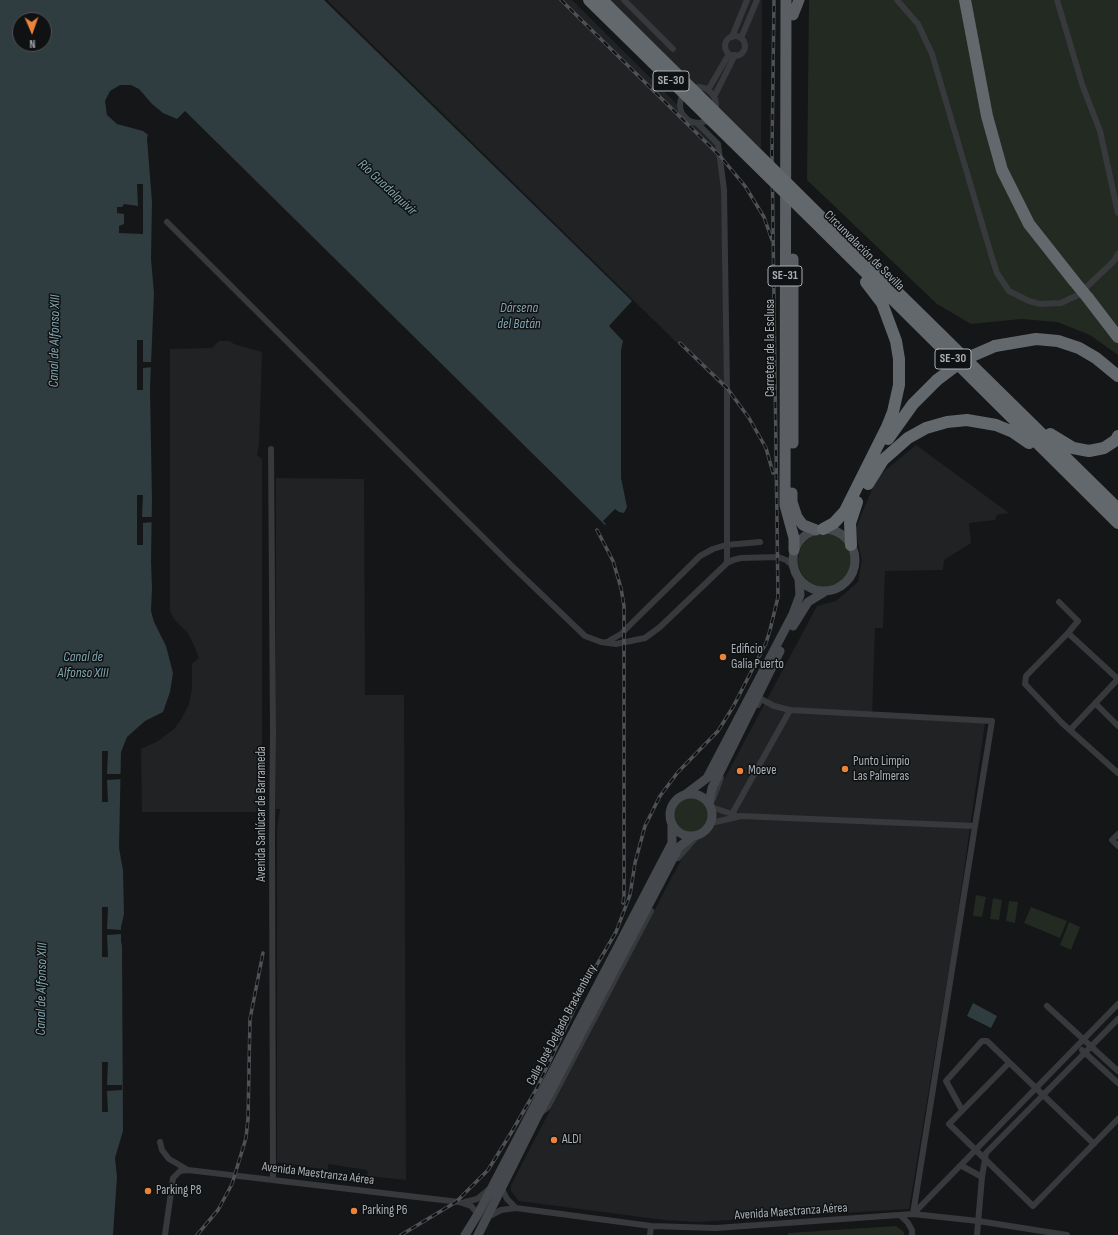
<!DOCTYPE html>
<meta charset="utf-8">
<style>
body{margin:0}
#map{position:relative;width:1118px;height:1235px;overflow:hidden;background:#151617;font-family:"Sofia Sans Condensed",sans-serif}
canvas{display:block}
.north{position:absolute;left:12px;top:12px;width:40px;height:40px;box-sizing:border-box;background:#101112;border:1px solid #4d5154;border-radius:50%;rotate:178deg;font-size:11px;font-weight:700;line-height:16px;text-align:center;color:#a8b0b7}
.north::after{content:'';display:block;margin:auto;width:14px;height:18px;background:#eb843a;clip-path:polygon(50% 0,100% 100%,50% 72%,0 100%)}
</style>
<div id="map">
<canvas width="1118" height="1235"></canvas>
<div class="north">N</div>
</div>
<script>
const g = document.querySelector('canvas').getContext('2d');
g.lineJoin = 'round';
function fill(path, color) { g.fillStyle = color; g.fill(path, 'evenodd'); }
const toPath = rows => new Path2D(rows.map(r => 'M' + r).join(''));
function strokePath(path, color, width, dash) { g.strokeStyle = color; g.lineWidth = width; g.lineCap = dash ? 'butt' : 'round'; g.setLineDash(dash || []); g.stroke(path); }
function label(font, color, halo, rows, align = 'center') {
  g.font = font + ' "Sofia Sans Condensed",sans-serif'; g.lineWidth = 3; g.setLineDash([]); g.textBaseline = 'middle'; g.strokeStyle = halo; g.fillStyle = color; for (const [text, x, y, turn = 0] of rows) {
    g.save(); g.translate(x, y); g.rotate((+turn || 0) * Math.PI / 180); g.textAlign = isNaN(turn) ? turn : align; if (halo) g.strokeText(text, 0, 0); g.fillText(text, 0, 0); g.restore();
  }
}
fill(toPath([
 [327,0,572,0,715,142,721,188,725,384,723,388],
 [610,0,762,0,761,149],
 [219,341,230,341,234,344,262,352,259,444,257,455,262,459,262,812,142,812,141,749,158,741,174,729,182,718,189,704,192,688,192,664,199,658,193,643,187,632,174,619,170,611,170,349,212,348],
 [916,445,1009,513,997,515,995,520,969,523,971,543,944,560,943,570,885,571,883,628,875,628,872,717,985,723,954,939,909,1209,697,1222,664,1220,519,1201,511,1191,511,1185,665,890,817,606,836,601,858,582,862,560,855,530,877,477],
 [276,478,364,479,365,695,404,695,406,1180,368,1176,367,1170,328,1164,328,1170,277,1162,277,828,280,809,276,809]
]), '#212224');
fill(toPath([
 [809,0,1118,0,1118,355,1090,335,1057,322,1021,319,971,324,937,304,807,180],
 '798 560a27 27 0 1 1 54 0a27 27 0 1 1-54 0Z',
 '674 815a17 17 0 1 1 34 0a17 17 0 1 1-34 0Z',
 [976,895,986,897,982,917,973,916],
 [993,898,1002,900,999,920,990,919],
 [1009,901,1018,902,1015,923,1006,921],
 [1031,907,1067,921,1060,938,1024,923],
 [1069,922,1080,927,1071,950,1060,945],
 [896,1226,904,1232,904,1235,788,1235,788,1233]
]), '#222a22');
fill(toPath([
 [0,0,324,0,632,301,609,326,623,341,621,350,621,478,627,507,624,513,619,512,615,509,603,521,606,524,605,525,185,111,177,119,163,113,152,104,139,89,131,85,120,85,110,91,105,101,107,115,117,124,143,131,148,135,147,138,152,202,151,259,154,293,150,388,152,501,151,561,152,588,151,611,154,622,166,646,173,673,170,692,163,712,145,721,127,737,121,752,119,848,123,870,124,914,121,927,121,941,122,946,123,1131,115,1158,117,1177,113,1235,0,1235],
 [20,20,44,20,44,44,20,44],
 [973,1003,997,1016,991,1028,967,1016]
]), '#2f3c40');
fill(toPath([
 [137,184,143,184,143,234,119,233,119,226,124,224,124,214,117,213,117,207,122,207,124,204,138,206],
 [137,340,143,340,143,362,153,362,153,367,143,368,143,390,137,390],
 [137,495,143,495,142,517,154,517,154,522,143,523,143,545,137,545],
 [102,751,108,751,107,774,122,774,122,779,107,780,108,802,102,802],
 [102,907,108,907,107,929,122,930,122,934,107,935,108,957,102,957],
 [102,1062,108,1062,107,1085,122,1085,122,1090,107,1091,108,1112,102,1112]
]), '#151617');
strokePath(toPath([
 [624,0,673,49],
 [897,0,918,24,932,54,993,261,997,273,1009,291,1029,301,1040,304,1061,303,1078,295,1114,261,1118,254],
 [1057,0,1083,87,1100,131,1118,213],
 '725 46a10 10 0 1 1 20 0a10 10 0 1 1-20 0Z',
 [732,37,747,0],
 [741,38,757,0],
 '680 105a18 18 0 1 1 36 0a18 18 0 1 1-36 0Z',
 [708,90,729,54],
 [714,97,735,55],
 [697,123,718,144,724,190,727,388,727,563],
 [167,222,512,566,585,636,601,642,616,644,645,638,660,627,727,563,733,560,741,558,778,557,786,560,793,566],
 [271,449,273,732,272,838,273,1180],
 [1059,602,1078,621,1068,633],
 [607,642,621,634,636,619,700,556,713,549,726,545,760,542],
 [1118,679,1068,633,1026,676,1025,684,1062,723,1118,773],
 [1095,703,1118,726],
 [758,705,761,699,774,706,790,710],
 [1070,730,1118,679],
 [713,799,721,778],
 [711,807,735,815],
 [711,823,741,816,975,826,992,721,790,710,732,814],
 [1118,834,1112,840,1118,846],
 [678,858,698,835],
 [1047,1006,1118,1071],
 [1082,1050,1118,1083],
 [1009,1063,949,1124,1033,1206,1118,1119],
 [962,1110,946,1081,982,1041,987,1041,1094,1144],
 [542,1112,548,1107,651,911],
 [160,1142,162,1150,169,1159,188,1170],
 [962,1166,982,1177],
 [501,1187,507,1199,516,1208],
 [465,1202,477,1199,488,1190],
 [913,1214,975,826],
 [913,1214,1118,1004],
 [901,1216,908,1223,912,1230,912,1235],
 [486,1218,501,1210,516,1208,651,1226,716,1228,913,1214,978,1221,1067,1235],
 [165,1235,173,1178,180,1171,188,1170,459,1202,471,1206,478,1214],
 [650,1235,651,1226],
 [977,1235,982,1177,986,1153,1118,1019]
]), '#37393c', 6);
strokePath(toPath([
 '793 560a31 31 0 1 1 62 0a31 31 0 1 1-62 0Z',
 [793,626,808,602,826,591],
 '670 815a21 21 0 1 1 42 0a21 21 0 1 1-42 0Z',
 [686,794,707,778,793,614,800,595,799,579],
 [709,804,712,788,780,651],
 [465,1235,478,1214,672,843,672,824],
 [478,1235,536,1119,679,847,693,836]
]), '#45484c', 9);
strokePath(toPath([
 [786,0,785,505,794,538,794,550],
 [793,15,799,0],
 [793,443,793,259],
 [792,493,792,502,797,517,803,525,816,530]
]), '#5b5f64', 11);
strokePath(toPath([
 [965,0,987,116,1002,170,1029,224,1074,281],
 [822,218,1118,509],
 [822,229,1118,523],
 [1088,298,1118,337],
 [995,346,1036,339,1058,341,1079,348,1096,358,1118,376],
 [1050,434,1073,448,1089,451,1104,448,1116,440,1118,436],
 [888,439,913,404,937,380],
 [868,484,883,460,908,438,926,428,947,422,967,420,996,425,1013,432,1029,443],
 [823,529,834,523,845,511,887,427,893,412,899,385,899,359,896,341,882,303,866,282],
 [851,545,850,523,857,502]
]), '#63686d', 12);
const rail = toPath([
 [561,0,720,156,745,186,764,217,772,240],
 [680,343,727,388,749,418,766,448,773,473],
 [597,530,613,561,621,588,624,606,624,895,623,903],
 [197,1235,218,1210,232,1184,246,1138,248,1119,250,1019,263,953],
 [401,1235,456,1202,488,1170,511,1133,537,1088,588,980,616,932,630,895,635,863,645,826,660,796,678,772,718,731,733,707,766,643,770,630,778,597,772,153,774,0]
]);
strokePath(rail, '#4e5155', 3.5);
strokePath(rail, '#101112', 2, [6]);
strokePath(toPath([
 [589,0,822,229],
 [602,0,822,218],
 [1074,281,1088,298],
 [937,380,965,359,995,346]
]), '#63686d', 12);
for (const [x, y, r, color] of [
 [723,657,4,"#eb843a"],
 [845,769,4,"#eb843a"],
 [740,771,4,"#eb843a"],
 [554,1140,4,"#eb843a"],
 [148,1191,4,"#eb843a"],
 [354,1211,4,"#eb843a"]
]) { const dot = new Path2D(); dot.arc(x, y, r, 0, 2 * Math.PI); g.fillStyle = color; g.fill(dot); strokePath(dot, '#101112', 1.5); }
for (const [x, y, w] of [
 [671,81,36],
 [785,276,34],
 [953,359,36]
]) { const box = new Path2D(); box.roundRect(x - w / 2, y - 10, w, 20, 3); g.fillStyle = '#101112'; g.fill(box); strokePath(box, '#a8b0b7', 1); }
label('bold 12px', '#a8b0b7', null, [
 ["SE-30",671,81],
 ["SE-31",785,276],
 ["SE-30",953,359]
]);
label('13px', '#a8b0b7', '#101112', [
 ["Circunvalación de Sevilla",864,251,45],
 ["Carretera de la Esclusa",771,348,-90],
 ["Avenida Sanlúcar de Barrameda",262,814,-90],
 ["Calle José Delgado Brackenbury",562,1025,-62],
 ["Avenida Maestranza Aérea",318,1174,7],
 ["Avenida Maestranza Aérea",791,1212,-4]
]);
label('13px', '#a8b0b7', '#101112', [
 ["Edificio",731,650],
 ["Galia Puerto",731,665],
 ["Punto Limpio",853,762],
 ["Las Palmeras",853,777],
 ["Moeve",748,771],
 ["ALDI",562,1140],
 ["Parking P8",156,1191],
 ["Parking P6",362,1211]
], 'left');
label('italic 14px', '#80a6b1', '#101112', [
 ["Río Guadalquivir",387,188,43],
 ["Dársena",519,308],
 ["del Batán",519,324],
 ["Canal de Alfonso XIII",55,341,-89],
 ["Canal de",83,657],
 ["Alfonso XIII",83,673],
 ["Canal de Alfonso XIII",42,989,-89]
]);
</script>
